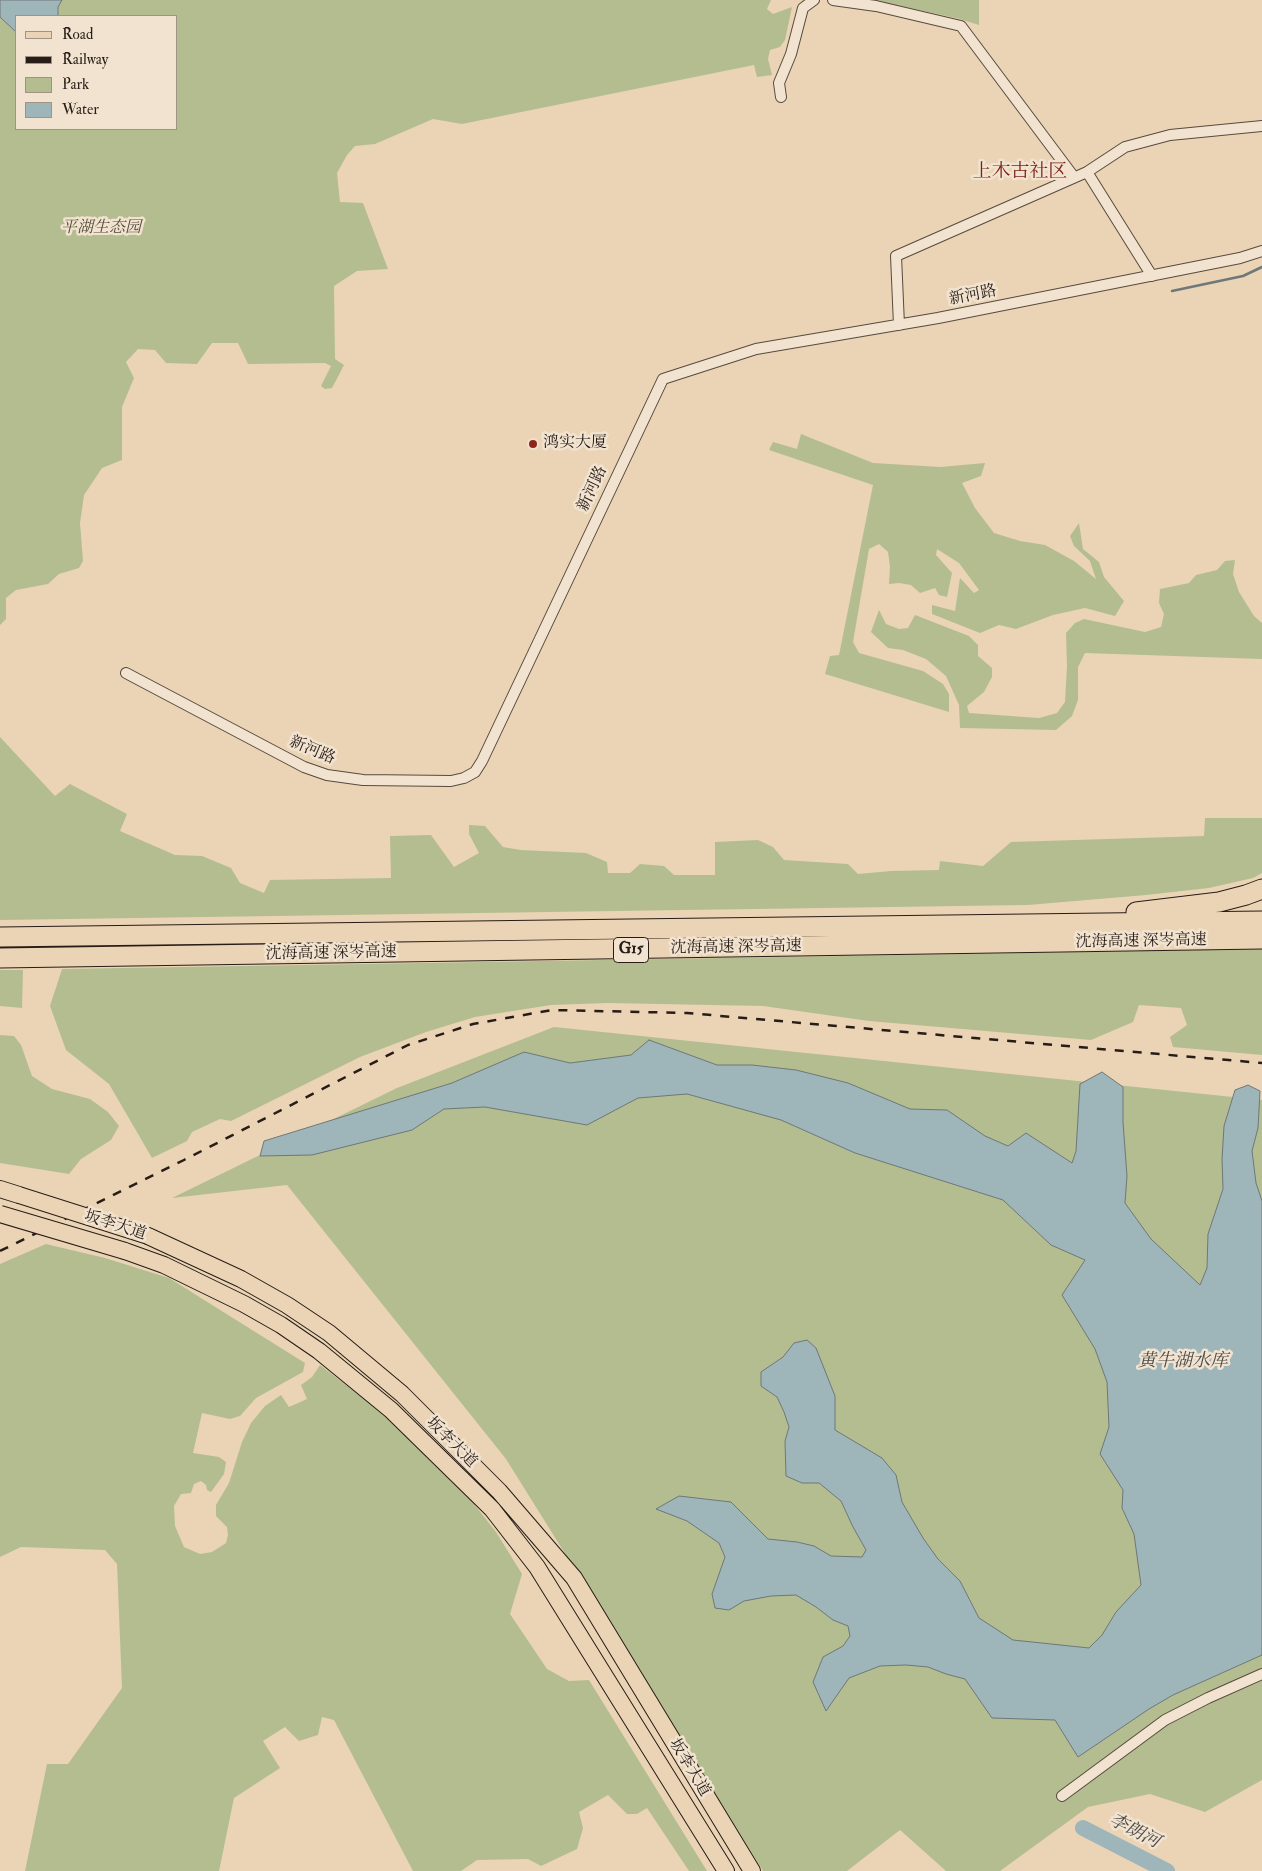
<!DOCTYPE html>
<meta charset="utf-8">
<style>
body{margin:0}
#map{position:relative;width:1262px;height:1871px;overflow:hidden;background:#ead4b5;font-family:"IM FELL Double Pica",serif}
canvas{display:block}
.legend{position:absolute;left:15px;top:15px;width:162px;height:115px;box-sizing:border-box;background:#f1e3cf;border:1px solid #a09385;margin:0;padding:6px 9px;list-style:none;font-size:15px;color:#271c16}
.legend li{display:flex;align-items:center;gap:10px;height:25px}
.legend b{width:25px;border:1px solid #a09385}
</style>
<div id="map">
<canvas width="1262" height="1871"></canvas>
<ul class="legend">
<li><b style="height:6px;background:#ead4b5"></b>Road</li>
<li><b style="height:6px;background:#271c16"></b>Railway</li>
<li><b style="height:14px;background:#b4bd90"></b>Park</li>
<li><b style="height:14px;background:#9eb5ba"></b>Water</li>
</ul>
</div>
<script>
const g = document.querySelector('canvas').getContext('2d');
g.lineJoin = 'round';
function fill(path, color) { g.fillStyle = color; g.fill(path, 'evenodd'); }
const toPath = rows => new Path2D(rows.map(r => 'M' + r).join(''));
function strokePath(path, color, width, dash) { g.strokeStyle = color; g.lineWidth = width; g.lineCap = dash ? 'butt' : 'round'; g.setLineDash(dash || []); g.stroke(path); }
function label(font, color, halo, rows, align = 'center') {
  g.font = font + ' "IM FELL Double Pica","Noto Serif SC",serif'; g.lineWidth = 5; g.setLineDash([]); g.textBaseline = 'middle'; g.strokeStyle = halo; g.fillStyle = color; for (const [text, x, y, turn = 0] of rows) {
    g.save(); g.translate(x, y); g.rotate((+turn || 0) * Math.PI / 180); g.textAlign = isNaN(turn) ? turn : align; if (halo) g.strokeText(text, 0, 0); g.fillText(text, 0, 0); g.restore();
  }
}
fill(toPath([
 [0,0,771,0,767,9,773,14,792,7,785,40,780,47,770,50,768,59,772,75,757,77,754,65,462,124,433,119,375,144,355,146,347,155,337,173,340,202,363,203,388,269,357,271,334,286,335,359,344,365,332,388,325,389,321,386,331,366,325,363,248,364,238,343,212,343,197,364,166,363,155,350,138,349,126,362,134,378,122,407,122,460,102,468,84,495,80,523,83,561,79,568,59,574,48,584,16,590,6,598,6,619,0,625],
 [16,16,176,16,176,129,16,129],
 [873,0,979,0,979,25,960,19],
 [801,434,873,463,940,467,985,463,981,476,962,483,975,508,994,533,1020,541,1045,545,1074,561,1096,579,1090,561,1074,546,1070,536,1079,523,1083,549,1099,562,1104,577,1124,601,1115,616,1085,608,1053,615,1016,629,999,625,980,633,932,614,932,605,955,611,960,578,974,593,979,590,959,563,937,549,936,555,952,573,947,597,939,595,935,588,920,593,911,585,899,583,889,584,890,567,888,552,879,544,869,549,853,642,859,653,923,671,943,684,949,694,949,712,825,674,830,656,839,655,873,485,769,450,773,442,797,449],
 [1235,560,1233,574,1239,592,1254,616,1262,623,1262,659,1085,653,1078,667,1078,700,1072,716,1056,730,960,728,959,705,946,676,926,659,903,650,888,648,871,632,879,610,886,624,899,629,908,628,915,615,969,636,978,645,978,656,992,668,992,677,984,692,967,706,969,713,1039,718,1057,713,1065,702,1067,666,1066,633,1075,623,1084,619,1145,632,1161,627,1164,614,1159,603,1160,589,1189,583,1196,575,1217,570,1225,561],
 [0,737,55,796,70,784,127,814,120,831,175,855,202,856,231,868,240,883,264,893,270,880,391,878,390,836,431,835,454,867,479,853,469,834,469,825,485,826,503,847,521,850,586,853,607,862,608,873,630,873,640,864,664,866,674,875,715,875,715,842,758,840,773,847,784,860,848,864,858,874,891,871,939,870,940,861,983,866,1011,842,1204,836,1205,818,1262,818,1262,873,1253,878,1209,888,1146,895,1028,905,0,920],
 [1262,949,1262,1055,1173,1047,1170,1037,1187,1025,1181,1008,1139,1005,1133,1022,1091,1040,869,1021,763,1006,608,1003,551,1005,475,1017,426,1032,360,1057,231,1121,220,1119,192,1132,187,1141,152,1158,109,1084,66,1050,50,1006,62,969],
 [0,970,23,970,22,1008,0,1006],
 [554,1027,1262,1100,1262,1780,1205,1812,1150,1794,1088,1807,1000,1871,946,1871,900,1830,847,1871,763,1871,506,1459,287,1185,172,1198,397,1088],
 [0,1035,14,1036,21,1045,32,1076,52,1089,90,1099,108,1112,119,1126,111,1140,81,1159,69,1174,0,1163],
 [46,1244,105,1258,169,1278,305,1363,303,1372,256,1398,240,1416,230,1419,202,1413,193,1453,219,1457,226,1462,224,1474,211,1492,207,1490,206,1485,201,1481,194,1484,191,1493,181,1494,174,1506,175,1526,184,1547,200,1554,212,1552,226,1543,228,1535,227,1527,216,1516,216,1505,229,1483,242,1442,251,1423,265,1406,281,1395,289,1407,307,1399,301,1385,312,1377,320,1365,364,1399,407,1435,460,1486,496,1532,522,1574,510,1614,547,1669,569,1681,589,1680,707,1871,689,1871,647,1808,637,1814,627,1814,608,1795,579,1812,583,1828,577,1849,541,1866,528,1859,477,1860,461,1871,413,1871,334,1720,322,1717,318,1735,299,1741,285,1727,263,1741,280,1768,234,1798,219,1871,25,1871,47,1764,68,1764,122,1688,117,1564,105,1550,21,1547,0,1557,0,1264]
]), '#b4bd90');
const water = toPath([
 [0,0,62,0,58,7,58,16,16,16,16,32,0,17,0,0],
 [649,1040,717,1065,752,1065,796,1070,848,1083,910,1109,947,1110,985,1136,1008,1146,1026,1133,1072,1163,1076,1151,1080,1084,1102,1072,1123,1087,1123,1122,1127,1176,1125,1203,1151,1239,1200,1285,1207,1268,1208,1234,1223,1189,1222,1159,1224,1126,1235,1090,1248,1085,1260,1091,1258,1128,1252,1151,1256,1183,1262,1201,1262,1655,1173,1695,1149,1709,1078,1757,1055,1720,992,1718,965,1679,946,1674,928,1667,906,1665,880,1666,849,1678,826,1711,813,1682,823,1657,843,1646,850,1636,848,1626,833,1620,816,1607,796,1595,771,1596,744,1601,729,1610,715,1608,712,1594,725,1557,719,1543,687,1521,656,1509,679,1496,731,1502,768,1539,797,1542,814,1546,831,1556,862,1557,866,1550,853,1527,841,1501,819,1483,802,1483,786,1476,785,1441,789,1427,784,1412,777,1397,761,1386,761,1372,783,1357,794,1343,807,1340,816,1348,835,1396,835,1430,882,1458,896,1475,902,1502,923,1538,938,1559,960,1581,979,1618,1013,1640,1089,1648,1102,1635,1116,1612,1141,1585,1134,1534,1122,1508,1123,1490,1100,1454,1109,1427,1107,1382,1095,1349,1062,1295,1085,1260,1051,1245,1003,1200,855,1153,781,1120,687,1094,638,1098,587,1125,485,1107,444,1109,412,1130,312,1155,260,1156,264,1141,452,1083,524,1052,570,1063,631,1055,649,1040]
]);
fill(water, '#9eb5ba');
strokePath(water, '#6e7878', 1);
strokePath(toPath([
 [1172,291,1243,276,1262,267]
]), '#6e7878', 2.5);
strokePath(toPath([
 [1083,1828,1167,1871]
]), '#9eb5ba', 16);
const minor = toPath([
 [833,0,876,6,961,26,1074,177],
 [781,97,779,83,791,54,803,8,814,0],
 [1087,172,1152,276],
 [899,325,896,256,1087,172,1125,147,1170,135,1262,126],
 [126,673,304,767,327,775,363,780,451,781,464,778,475,772,482,761,663,379,756,349,938,318,1240,258,1262,251],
 [1062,1796,1165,1720,1208,1698,1262,1674]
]);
const primary = toPath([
 [0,1189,19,1195],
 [148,1236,241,1279,287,1305,329,1333,402,1394,499,1491,574,1578,752,1871],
 [125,1251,164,1265,244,1304,281,1325,319,1351,391,1410,492,1509,537,1567,726,1871]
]);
const motorway = toPath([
 [1136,912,1219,902,1246,895,1262,889],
 [0,937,1262,921],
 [0,958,1262,939]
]);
strokePath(minor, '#584a3e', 12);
strokePath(primary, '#271c16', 18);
strokePath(motorway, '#271c16', 21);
strokePath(minor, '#f1e3cf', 10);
strokePath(primary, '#ead4b5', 16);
strokePath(motorway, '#ead4b5', 19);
strokePath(toPath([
 [0,1251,184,1160,408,1045,473,1024,552,1010,687,1013,1262,1063]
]), '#271c16', 2.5, [9, 9]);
const primaryBridge = toPath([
 [19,1195,148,1236],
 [0,1214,125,1251]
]);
strokePath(primaryBridge, '#271c16', 18, []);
strokePath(primaryBridge, '#ead4b5', 16);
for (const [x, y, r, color] of [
 [533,444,5,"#8f2418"]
]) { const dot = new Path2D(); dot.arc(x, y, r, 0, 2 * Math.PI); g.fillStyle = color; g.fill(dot); strokePath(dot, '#f1e3cf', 2); }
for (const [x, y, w] of [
 [631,950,35]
]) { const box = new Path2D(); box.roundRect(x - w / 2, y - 12.5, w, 25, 4); g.fillStyle = '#f1e3cf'; g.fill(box); strokePath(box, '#271c16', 1); }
label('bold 15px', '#271c16', null, [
 ["G15",631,950]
]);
label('italic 16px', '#514c3b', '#f1e3cf', [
 ["平湖生态园",101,229]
]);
label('16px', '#271c16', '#f1e3cf', [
 ["新河路",973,296,-11],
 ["新河路",593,489,-65],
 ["新河路",312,751,23],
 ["沈海高速 深岑高速",1141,942,-1],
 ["沈海高速 深岑高速",736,948,-1],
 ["沈海高速 深岑高速",331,954,-1],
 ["坂李大道",115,1226,18],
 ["坂李大道",451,1443,45],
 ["坂李大道",689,1768,59]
]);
label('16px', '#271c16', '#f1e3cf', [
 ["鸿实大厦",543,444]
], 'left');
label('italic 18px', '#4b4a47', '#f1e3cf', [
 ["黄牛湖水库",1183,1362],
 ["李朗河",1134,1832,27]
]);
label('19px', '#7a1f14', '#f1e3cf', [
 ["上木古社区",1020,173]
]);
</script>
